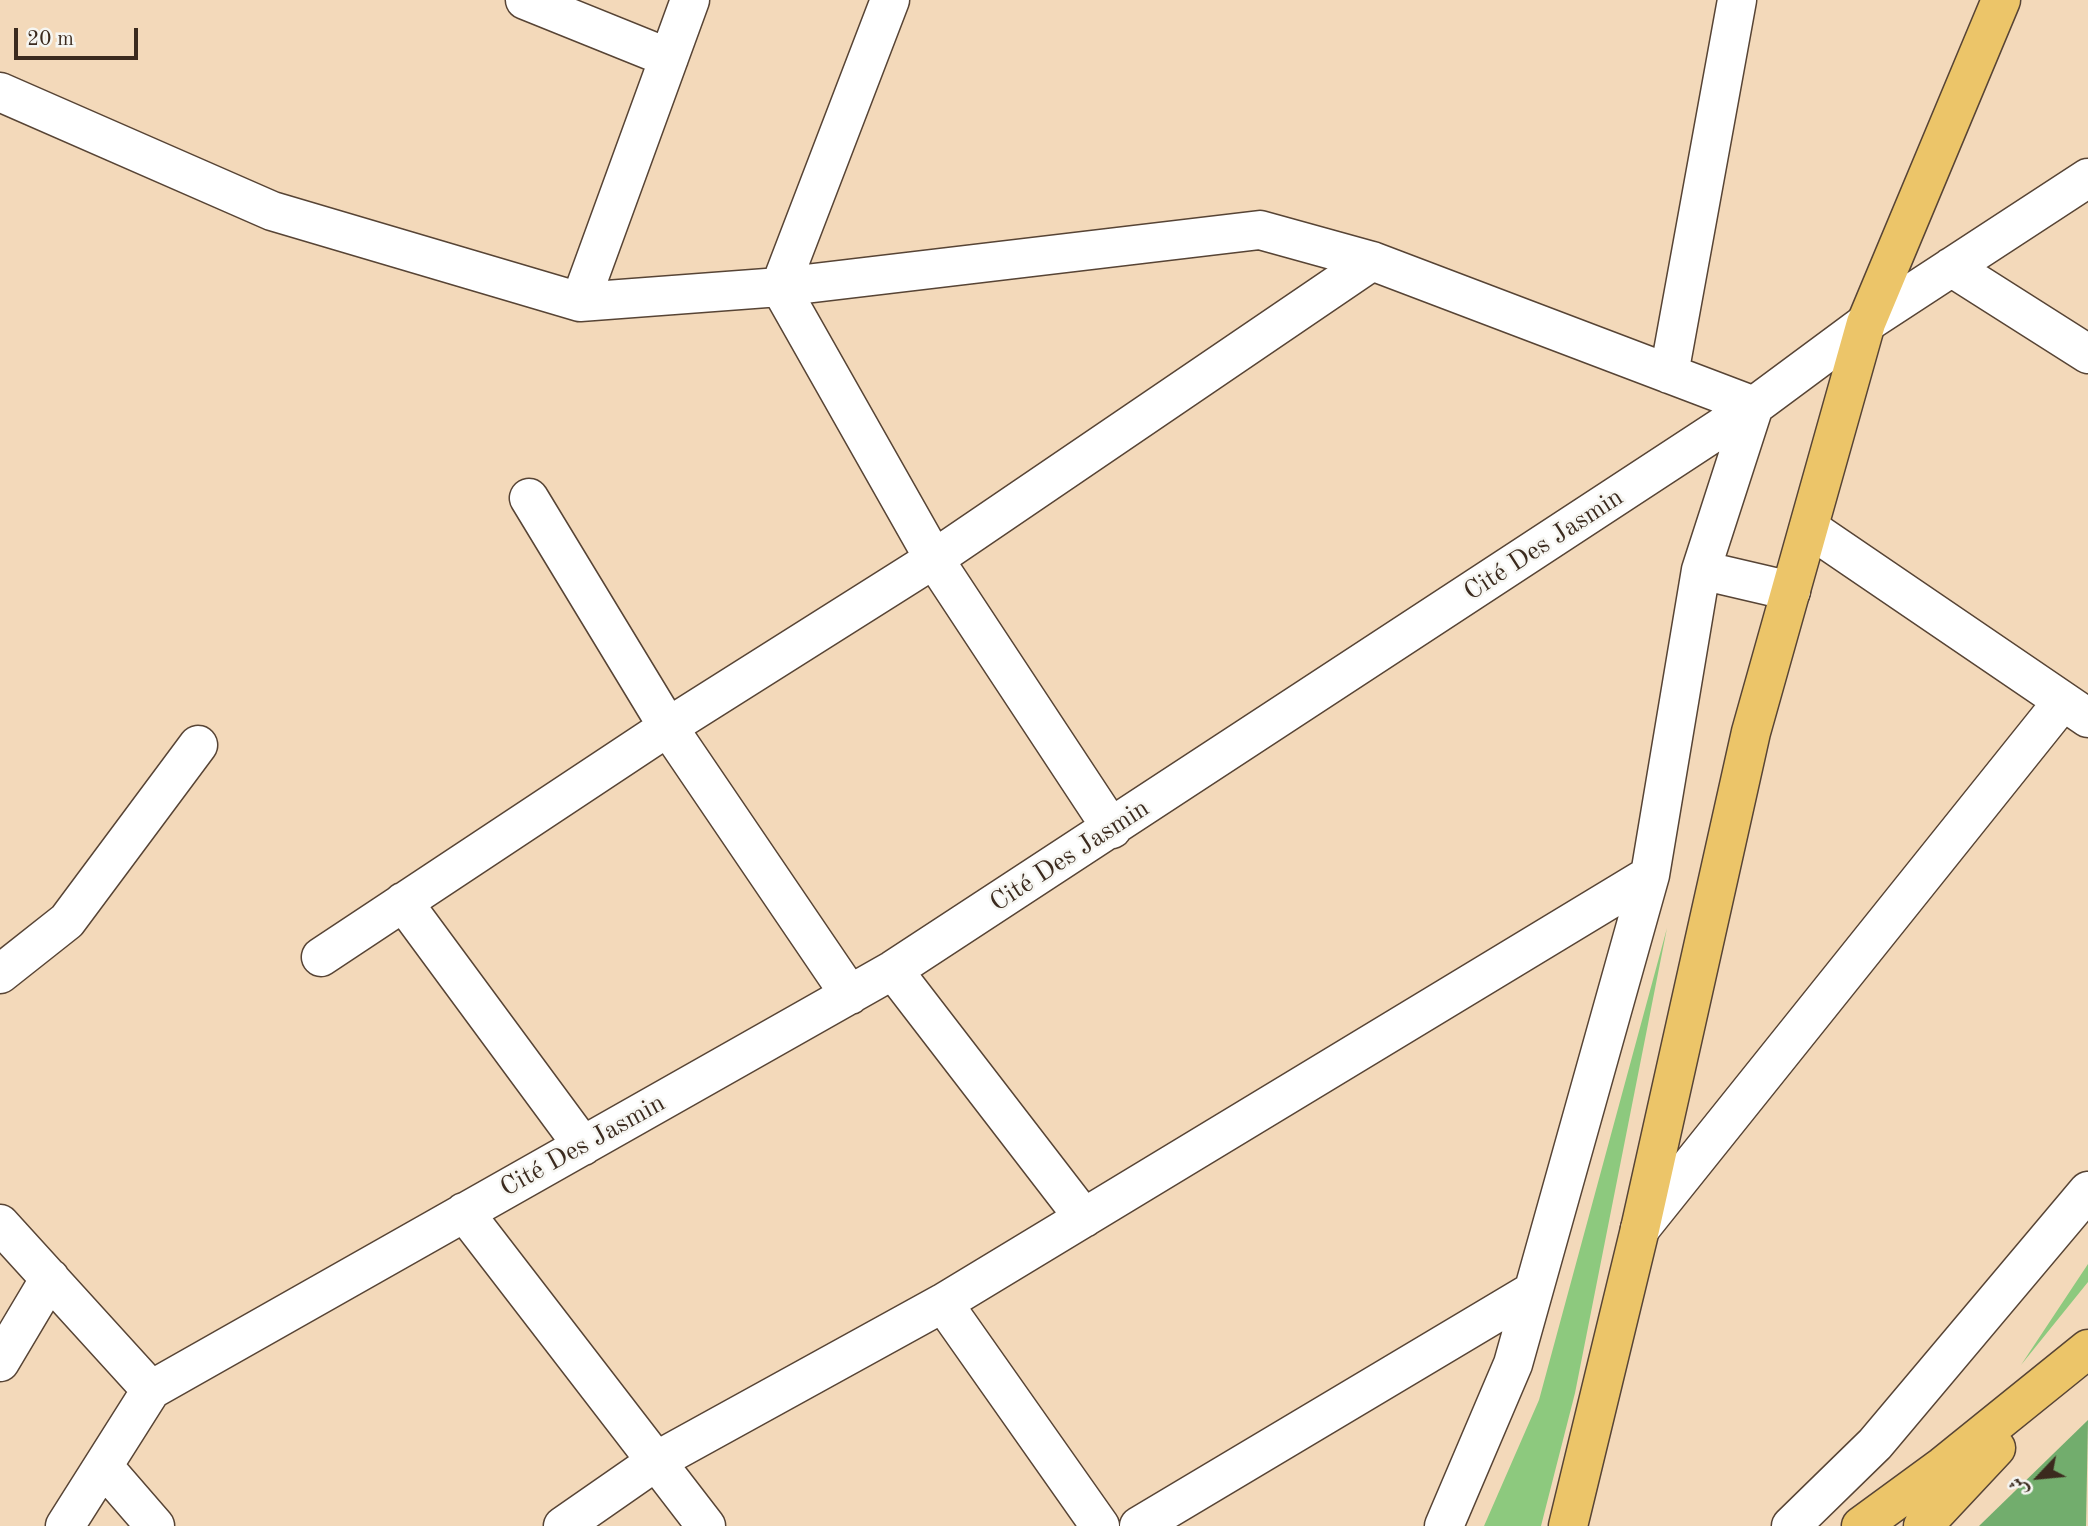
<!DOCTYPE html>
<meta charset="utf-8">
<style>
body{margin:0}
#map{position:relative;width:2088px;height:1526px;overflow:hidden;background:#f3d9ba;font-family:"Old Standard TT",Amiri,serif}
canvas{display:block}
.north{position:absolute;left:2004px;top:1442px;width:70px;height:70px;-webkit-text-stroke:5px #f6f6f2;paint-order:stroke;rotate:244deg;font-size:19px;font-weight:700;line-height:28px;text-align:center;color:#3b2a1e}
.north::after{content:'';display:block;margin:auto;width:24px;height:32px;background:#3b2a1e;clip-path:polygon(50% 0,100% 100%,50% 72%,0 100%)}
.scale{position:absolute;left:14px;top:28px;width:124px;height:32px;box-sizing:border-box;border:4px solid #3b2a1e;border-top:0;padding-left:9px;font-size:21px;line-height:24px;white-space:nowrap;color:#3b2a1e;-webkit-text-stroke:5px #f6f6f2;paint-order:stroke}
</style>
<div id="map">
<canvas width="2088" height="1526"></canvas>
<div class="north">ش</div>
<div class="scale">20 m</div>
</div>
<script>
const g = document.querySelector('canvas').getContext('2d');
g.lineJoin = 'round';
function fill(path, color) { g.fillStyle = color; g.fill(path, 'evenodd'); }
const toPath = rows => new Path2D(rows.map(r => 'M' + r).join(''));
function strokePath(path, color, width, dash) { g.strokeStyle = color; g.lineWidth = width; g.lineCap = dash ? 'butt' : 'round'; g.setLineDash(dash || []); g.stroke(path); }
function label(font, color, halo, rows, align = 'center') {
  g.font = font + ' "Old Standard TT",serif'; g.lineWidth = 5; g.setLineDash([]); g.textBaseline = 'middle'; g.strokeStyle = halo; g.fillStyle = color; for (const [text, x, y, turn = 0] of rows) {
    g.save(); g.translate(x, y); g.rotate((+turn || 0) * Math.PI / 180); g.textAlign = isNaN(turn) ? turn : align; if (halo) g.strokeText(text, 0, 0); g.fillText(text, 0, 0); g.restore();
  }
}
fill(toPath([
 [1667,928,1575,1393,1541,1526,1484,1526,1539,1400],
 [2088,1264,2088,1282,2021,1365]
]), '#8dc97e');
fill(toPath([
 [2088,1420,2086,1526,1979,1526]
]), '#72ad6d');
const minor = toPath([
 [525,0,669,58],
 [890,0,780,287,934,559,1112,829],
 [0,92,272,211,580,302,780,287,1260,230,1372,261,1754,406],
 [1951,267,2088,354],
 [580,302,690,0],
 [1669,374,1737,0],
 [529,498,668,727,850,995],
 [1809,528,2088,718],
 [1701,570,1791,591],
 [403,902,583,1146],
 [321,957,668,727,934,559,1372,261],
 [893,970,1084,1218],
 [0,974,67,921,198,745],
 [464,1212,706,1526],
 [0,1224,151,1390],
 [1640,1229,2063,701],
 [943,1303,1100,1526],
 [0,1362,50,1278],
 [103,1466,155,1526],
 [65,1526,151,1390,893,970,1754,406,1866,323,2088,178],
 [563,1526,658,1460,943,1303,1650,875],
 [1139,1526,1533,1291],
 [1444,1526,1513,1364,1650,875,1701,570,1754,406],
 [1791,1526,1875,1444,2088,1191]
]);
const major = toPath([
 [1568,1526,1640,1229,1751,732,1866,323,2001,0],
 [1861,1526,1943,1466,2088,1349],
 [1923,1526,1996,1448]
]);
strokePath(minor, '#574435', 41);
strokePath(major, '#574435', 41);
strokePath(minor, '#fff', 38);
strokePath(major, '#ecc569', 38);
label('26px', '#3b2a1e', '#f6f6f2', [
 ["Cité Des Jasmin",1544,545,-33],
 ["Cité Des Jasmin",1070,856,-33],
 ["Cité Des Jasmin",583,1146,-29]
]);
</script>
